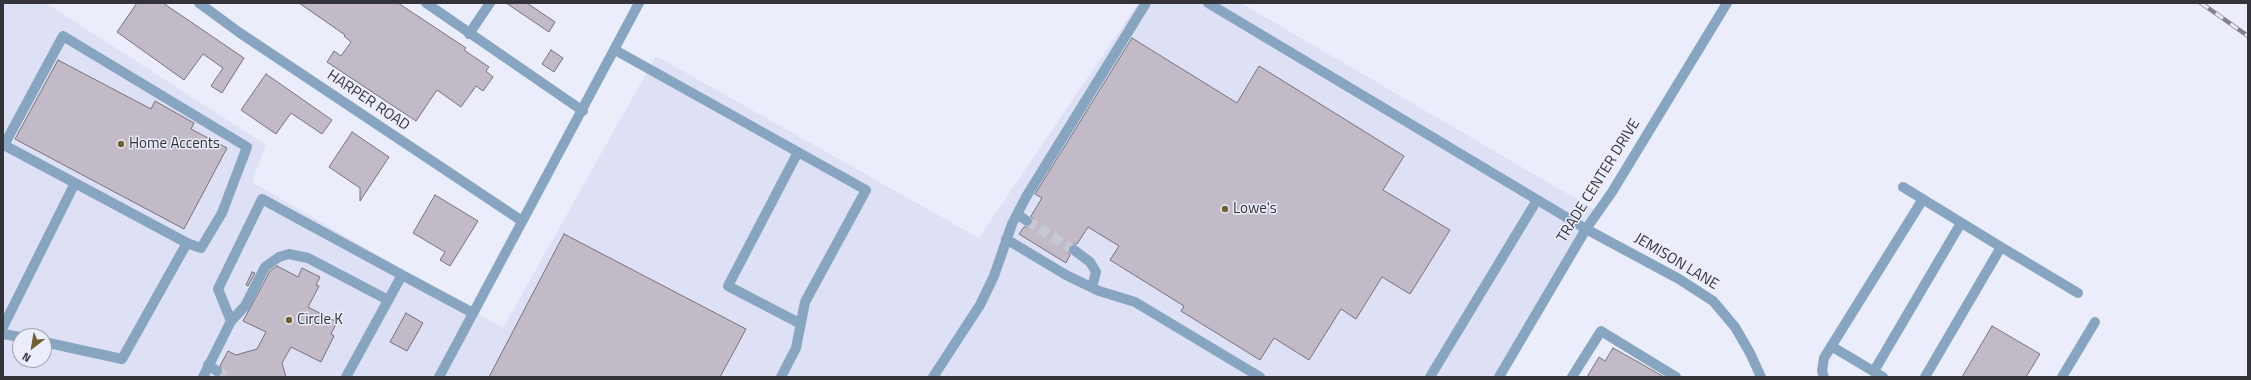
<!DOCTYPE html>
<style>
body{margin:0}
#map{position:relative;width:2251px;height:380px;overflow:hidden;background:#ebedfb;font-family:"Titillium Web",sans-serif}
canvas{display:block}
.frame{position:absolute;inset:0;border:4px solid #333339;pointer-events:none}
.north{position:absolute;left:12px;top:328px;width:40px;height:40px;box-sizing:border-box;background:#ebedfb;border:1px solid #a1a3ad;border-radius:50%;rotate:211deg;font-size:11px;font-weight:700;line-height:16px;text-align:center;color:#333339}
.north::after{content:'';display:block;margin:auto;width:14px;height:18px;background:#72612f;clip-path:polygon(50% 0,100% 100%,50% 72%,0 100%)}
</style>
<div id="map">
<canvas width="2251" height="380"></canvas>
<div class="frame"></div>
<div class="north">N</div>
</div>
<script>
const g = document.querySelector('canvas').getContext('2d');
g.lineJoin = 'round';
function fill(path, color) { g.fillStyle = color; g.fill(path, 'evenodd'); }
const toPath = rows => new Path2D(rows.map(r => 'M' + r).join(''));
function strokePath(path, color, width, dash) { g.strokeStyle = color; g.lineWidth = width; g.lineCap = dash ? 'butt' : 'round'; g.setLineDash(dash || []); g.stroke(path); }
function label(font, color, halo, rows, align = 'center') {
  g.font = font + ' "Titillium Web",sans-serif'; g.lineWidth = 3; g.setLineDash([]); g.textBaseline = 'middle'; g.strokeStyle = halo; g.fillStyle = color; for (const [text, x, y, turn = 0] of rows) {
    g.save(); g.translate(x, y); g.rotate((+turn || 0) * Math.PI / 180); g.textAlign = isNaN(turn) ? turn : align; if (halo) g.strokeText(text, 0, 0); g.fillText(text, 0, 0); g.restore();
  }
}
fill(toPath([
 [3,3,46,3,266,145,252,182,503,328,656,56,979,238,1138,3,1241,3,1602,214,1501,377,3,377],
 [20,336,44,336,44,360,20,360]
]), '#dee0f5');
const building = toPath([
 [137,3,163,3,244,58,222,93,211,86,223,68,203,54,184,80,117,32,137,3],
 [299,3,398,3,466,48,464,50,489,67,486,71,493,77,483,91,476,86,461,107,437,90,416,121,327,62,334,51,341,56,351,42,344,36,345,35,299,3],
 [506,3,527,3,555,22,549,32,506,3],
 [1132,38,1237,103,1259,66,1404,156,1383,190,1450,230,1410,294,1382,277,1356,319,1341,309,1309,360,1274,338,1260,360,1181,311,1184,306,1110,260,1119,246,1088,227,1077,244,1072,244,1069,246,1068,252,1070,255,1066,263,1019,234,1024,227,1029,227,1033,224,1033,219,1031,216,1042,198,1035,194,1132,38],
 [551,50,563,58,554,72,542,64,551,50],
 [58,60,151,109,155,101,194,123,191,129,227,148,184,229,15,139,58,60],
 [266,74,332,120,322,134,291,113,276,134,241,110,266,74],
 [352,132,389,157,360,201,360,188,329,167,352,132],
 [435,195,478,221,450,266,440,260,445,252,413,233,435,195],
 [564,234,746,329,720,377,489,377,564,234],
 [277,266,298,277,302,268,320,277,316,285,319,286,308,307,337,322,331,334,334,336,321,362,291,347,282,363,286,377,219,377,223,372,220,366,228,351,236,355,257,349,266,332,243,321,270,271,277,266],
 [252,272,255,273,248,286,246,285,252,272],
 [406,313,423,323,407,351,390,342,406,313],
 [1992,326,2040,354,2026,377,1962,377,1992,326],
 [1613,348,1640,363,1664,377,1587,377,1599,357,1605,361,1613,348]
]);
fill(building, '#c2bac6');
strokePath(building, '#79717d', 1);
strokePath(toPath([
 [1027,221,1074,250],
 [217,371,227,377]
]), '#c6c8d4', 10, [10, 5]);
strokePath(toPath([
 [199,3,240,33,522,221],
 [426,3,583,111],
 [1208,3,1586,229,1679,279,1713,301,1735,327,1750,353,1761,377],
 [469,34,490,3],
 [63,36,247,147,222,213,201,248,187,243,4,145,63,36],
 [615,50,866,190,805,302,796,348,781,377],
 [798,152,728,286,801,324],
 [1903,187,2001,247],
 [1017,214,1027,221],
 [1006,239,1066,275,1099,291,1135,302,1260,377],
 [1074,250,1090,262,1096,272,1092,287],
 [402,275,473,313],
 [231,321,245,306,265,267,279,257,289,254,308,258,388,300],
 [3,327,75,183],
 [3,334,20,337],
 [44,342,122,359,187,243],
 [1831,346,1883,377],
 [208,365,217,371],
 [1874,371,1961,223],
 [203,377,231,321,218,289,262,199,402,275,346,377],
 [439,377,639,3],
 [933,377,980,305,994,276,1012,224,1026,197,1146,3],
 [1430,377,1537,200],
 [1499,377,1586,229,1612,192,1727,3],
 [1572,377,1601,331,1676,377],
 [1824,377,1822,371,1824,358,1923,199],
 [1925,377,2001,247,2078,293],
 [2062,377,2095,322]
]), '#87a5c0', 10);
const rail = toPath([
 [2201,3,2248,36]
]);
strokePath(rail, '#80818b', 4.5);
strokePath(rail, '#ebedfb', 3, [9]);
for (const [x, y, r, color] of [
 [121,144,4,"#72612f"],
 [1225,209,4,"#72612f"],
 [289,320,4,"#72612f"]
]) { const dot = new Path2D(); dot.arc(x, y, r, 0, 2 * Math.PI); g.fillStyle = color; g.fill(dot); strokePath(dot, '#ebedfb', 1.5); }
label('15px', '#333339', '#ebedfb', [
 ["HARPER ROAD",368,101,34],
 ["TRADE CENTER DRIVE",1599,181,-58],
 ["JEMISON LANE",1676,262,31]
]);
label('15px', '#333339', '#ebedfb', [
 ["Home Accents",129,144],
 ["Lowe's",1233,209],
 ["Circle K",297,320]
], 'left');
</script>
